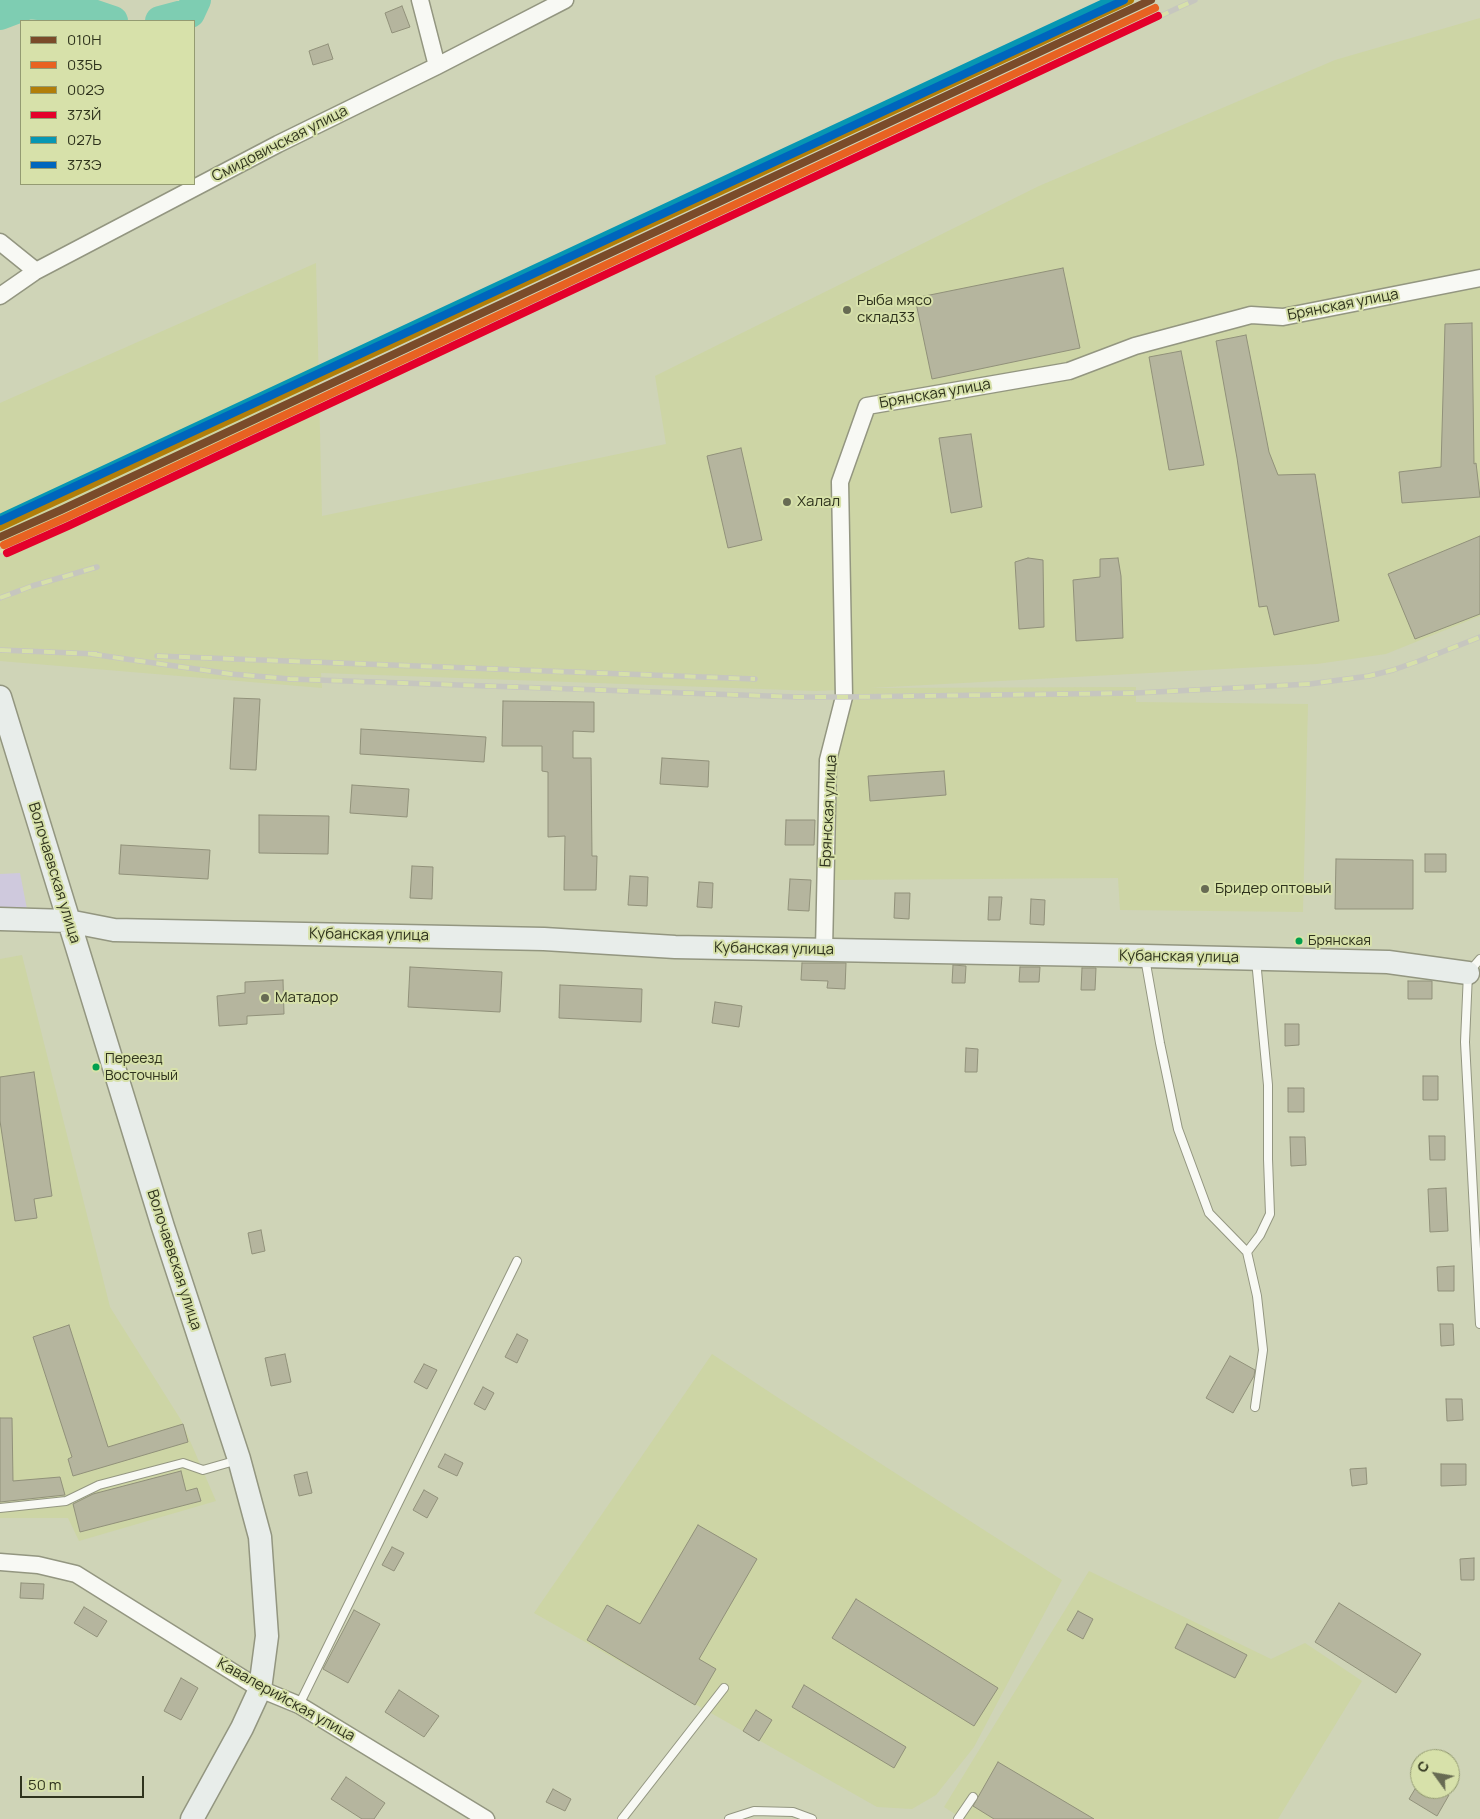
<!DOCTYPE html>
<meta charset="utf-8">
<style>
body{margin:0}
#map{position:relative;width:1480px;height:1819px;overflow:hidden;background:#cfd4b7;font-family:Manrope,sans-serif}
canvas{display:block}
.legend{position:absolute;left:20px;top:20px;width:175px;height:165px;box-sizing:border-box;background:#d7e1aa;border:1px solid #949b72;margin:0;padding:6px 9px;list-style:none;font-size:15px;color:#2f331d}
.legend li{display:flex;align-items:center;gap:10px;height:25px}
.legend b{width:25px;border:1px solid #949b72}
.north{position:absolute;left:1410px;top:1749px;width:50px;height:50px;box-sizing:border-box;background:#d7e1aa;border:1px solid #949b72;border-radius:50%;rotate:302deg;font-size:14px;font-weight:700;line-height:20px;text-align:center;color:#2f331d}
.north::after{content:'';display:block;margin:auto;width:18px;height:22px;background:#676b53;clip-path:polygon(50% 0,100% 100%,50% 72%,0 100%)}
.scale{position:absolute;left:20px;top:1776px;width:124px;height:22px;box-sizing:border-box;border:2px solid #2f331d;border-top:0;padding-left:6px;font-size:15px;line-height:18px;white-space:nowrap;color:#2f331d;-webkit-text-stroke:4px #d7e1aa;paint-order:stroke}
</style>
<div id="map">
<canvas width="1480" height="1819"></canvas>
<ul class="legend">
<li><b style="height:6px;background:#7a4b2a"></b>010Н</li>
<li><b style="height:6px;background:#e86222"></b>035Ь</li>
<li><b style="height:6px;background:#b17e0a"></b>002Э</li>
<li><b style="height:6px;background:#e4002b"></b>373Й</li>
<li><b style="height:6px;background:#0797b3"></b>027Ь</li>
<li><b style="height:6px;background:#0065bd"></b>373Э</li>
</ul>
<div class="north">С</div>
<div class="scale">50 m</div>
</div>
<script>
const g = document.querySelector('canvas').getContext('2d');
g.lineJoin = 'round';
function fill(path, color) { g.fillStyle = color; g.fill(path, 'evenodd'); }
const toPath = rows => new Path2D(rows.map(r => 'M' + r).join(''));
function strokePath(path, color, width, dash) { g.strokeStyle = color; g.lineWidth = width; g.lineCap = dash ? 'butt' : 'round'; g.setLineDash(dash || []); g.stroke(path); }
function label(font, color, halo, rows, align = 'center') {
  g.font = font + ' Manrope,sans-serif'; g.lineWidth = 4; g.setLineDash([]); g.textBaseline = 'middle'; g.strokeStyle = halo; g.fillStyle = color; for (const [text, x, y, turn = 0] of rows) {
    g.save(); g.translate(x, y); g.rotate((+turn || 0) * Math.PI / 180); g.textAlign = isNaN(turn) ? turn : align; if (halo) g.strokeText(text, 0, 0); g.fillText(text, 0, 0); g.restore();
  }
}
fill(toPath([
 [1480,18,1480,616,1386,654,1317,664,870,688,1136,687,1136,702,1308,704,1303,912,1120,910,1118,878,834,880,839,690,816,691,321,673,322,688,0,661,0,403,316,263,322,516,666,444,655,376,1039,186,1335,60],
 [22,955,110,1307,181,1420,216,1501,79,1541,68,1518,0,1518,0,959],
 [712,1354,780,1399,1062,1580,974,1747,936,1795,912,1809,877,1807,534,1613],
 [1089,1571,1271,1659,1305,1643,1362,1681,1278,1819,963,1819,944,1807]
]), '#cdd5a5');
fill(toPath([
 [20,873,27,909,0,910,0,874]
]), '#cfc9dd');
strokePath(toPath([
 [0,15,29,4,78,9,113,21],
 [160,21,190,13,196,0]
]), '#7ecdb2', 30);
const building = toPath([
 [402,6,410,27,392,33,385,13,402,6],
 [328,44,333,59,313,65,309,51,328,44],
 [1063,268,1080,348,932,379,915,298,1063,268],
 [1472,323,1474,464,1476,463,1480,497,1402,503,1399,472,1441,467,1445,324,1472,323],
 [1246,335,1269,452,1278,475,1315,474,1339,621,1274,635,1267,606,1259,607,1237,458,1216,341,1246,335],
 [1181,351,1204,465,1169,470,1149,357,1181,351],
 [971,434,982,507,951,513,939,438,971,434],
 [741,448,762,540,728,548,707,456,741,448],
 [1480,536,1480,614,1415,639,1388,574,1480,536],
 [1028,558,1043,560,1044,627,1019,629,1015,562,1028,558],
 [1118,558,1121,576,1123,638,1076,641,1073,580,1100,577,1100,559,1118,558],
 [234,698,260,699,256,770,230,769,234,698],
 [503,701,594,702,594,732,573,731,573,758,591,758,592,856,597,856,596,890,564,890,565,836,548,837,548,772,542,771,542,746,502,746,503,701],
 [361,729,486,737,484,762,360,754,361,729],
 [662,758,709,761,708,787,660,784,662,758],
 [944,771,946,795,870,801,868,776,944,771],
 [352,785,409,789,407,817,350,813,352,785],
 [259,815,329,816,328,854,259,853,259,815],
 [786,820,815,820,814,845,785,845,786,820],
 [121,845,210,850,208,879,119,874,121,845],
 [1425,854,1446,854,1446,872,1425,872,1425,854],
 [1336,859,1413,860,1413,909,1335,909,1336,859],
 [412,866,433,867,432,899,410,898,412,866],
 [630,876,648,877,647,906,628,905,630,876],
 [790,879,811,880,809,911,788,910,790,879],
 [699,882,713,883,712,908,697,907,699,882],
 [895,893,910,893,909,919,894,918,895,893],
 [989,897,1002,897,1000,920,988,920,989,897],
 [1031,899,1045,900,1044,925,1030,924,1031,899],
 [802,963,846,963,845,989,827,988,828,981,801,980,802,963],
 [953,965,966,966,965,983,952,983,953,965],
 [410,967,502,972,500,1012,408,1007,410,967],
 [1020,967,1040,967,1039,982,1019,982,1020,967],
 [1082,968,1096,968,1095,990,1081,990,1082,968],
 [283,980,284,1014,247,1016,247,1024,219,1026,217,996,245,993,245,982,283,980],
 [1408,981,1432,981,1432,999,1408,999,1408,981],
 [560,985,642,989,641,1022,559,1018,560,985],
 [715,1002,742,1006,739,1027,712,1023,715,1002],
 [1285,1024,1299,1024,1299,1045,1285,1046,1285,1024],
 [966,1048,978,1049,977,1072,965,1072,966,1048],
 [34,1072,52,1196,34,1199,37,1218,15,1221,0,1121,0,1077,34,1072],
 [1423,1076,1438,1076,1438,1100,1423,1100,1423,1076],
 [1288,1088,1304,1088,1304,1112,1288,1112,1288,1088],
 [1429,1136,1445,1136,1445,1160,1430,1160,1429,1136],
 [1290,1137,1305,1137,1306,1165,1291,1166,1290,1137],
 [1446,1188,1448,1231,1430,1232,1428,1189,1446,1188],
 [261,1230,265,1251,252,1254,248,1233,261,1230],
 [1454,1266,1454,1291,1438,1291,1437,1267,1454,1266],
 [1440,1324,1453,1324,1454,1345,1441,1346,1440,1324],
 [69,1325,108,1447,183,1424,188,1442,73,1476,68,1459,72,1457,33,1337,69,1325],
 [517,1334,528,1340,517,1363,505,1357,517,1334],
 [285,1354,291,1382,271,1386,265,1358,285,1354],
 [1230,1356,1255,1370,1254,1376,1233,1413,1206,1398,1230,1356],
 [424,1364,437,1370,427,1389,414,1382,424,1364],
 [483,1387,494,1393,485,1410,474,1404,483,1387],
 [1446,1399,1462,1399,1463,1420,1447,1421,1446,1399],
 [0,1418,12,1418,13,1481,60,1477,65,1495,0,1502,0,1418],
 [445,1454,463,1463,457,1476,438,1467,445,1454],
 [1441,1464,1466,1464,1466,1485,1441,1486,1441,1464],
 [1366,1468,1367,1484,1352,1486,1350,1469,1366,1468],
 [181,1471,186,1491,197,1488,201,1501,80,1532,73,1504,93,1494,181,1471],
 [307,1472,312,1493,299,1496,294,1475,307,1472],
 [424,1490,438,1498,427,1518,413,1510,424,1490],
 [698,1525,757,1559,699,1659,716,1669,695,1705,587,1640,607,1605,640,1624,698,1525],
 [392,1547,404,1553,394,1571,382,1565,392,1547],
 [1474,1558,1474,1580,1461,1580,1460,1559,1474,1558],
 [21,1583,44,1584,43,1599,20,1598,21,1583],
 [856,1599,998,1688,974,1726,832,1638,856,1599],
 [1339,1603,1421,1654,1396,1693,1315,1642,1339,1603],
 [84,1607,107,1621,97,1637,74,1623,84,1607],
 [354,1610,380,1624,348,1683,323,1669,354,1610],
 [1078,1611,1093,1619,1083,1639,1067,1630,1078,1611],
 [1187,1624,1247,1655,1235,1678,1175,1648,1187,1624],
 [181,1678,198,1688,181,1720,164,1711,181,1678],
 [804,1685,906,1747,894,1768,792,1707,804,1685],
 [399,1690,439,1716,424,1737,385,1712,399,1690],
 [756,1710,772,1720,759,1741,743,1731,756,1710],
 [998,1762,1094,1819,994,1819,973,1806,998,1762],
 [346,1777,385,1803,374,1819,362,1819,331,1799,346,1777],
 [553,1789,571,1799,565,1811,546,1802,553,1789],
 [1415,1789,1439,1789,1449,1795,1437,1816,1409,1799,1415,1789]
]);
fill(building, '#b5b59e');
strokePath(building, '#91917a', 1);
const lane = toPath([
 [1145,958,1160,1043,1178,1129,1209,1213,1247,1252,1257,1296,1263,1350,1255,1407],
 [1480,959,1468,973,1465,1042,1480,1324],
 [1247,1252,1260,1235,1270,1214,1268,1159,1268,1085,1256,960],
 [0,1508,66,1501,99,1485,183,1463,203,1470,238,1460],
 [299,1705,517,1261],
 [622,1819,724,1688],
 [729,1819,754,1811,793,1812,812,1819],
 [958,1819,973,1797]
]);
const street = toPath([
 [420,0,437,66],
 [0,242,36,271],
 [0,296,36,271,278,144,437,66,565,0],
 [824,950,828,760,844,697,840,482,867,406,1069,371,1135,346,1251,315,1283,317,1480,278],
 [0,1562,38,1565,76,1574,260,1689,299,1705,486,1819]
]);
const secondary = toPath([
 [0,697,163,1227,239,1459,260,1537,267,1636,260,1689,242,1728,192,1819],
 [0,919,68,921,114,930,544,939,675,947,1145,956,1388,962,1468,973]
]);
strokePath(lane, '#939680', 10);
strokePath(street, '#939680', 19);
strokePath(secondary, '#939680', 25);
strokePath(lane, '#f8f9f4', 8);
strokePath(street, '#f8f9f4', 16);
strokePath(secondary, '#e8edea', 22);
const rail = toPath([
 [0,552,1195,0],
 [0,598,32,586,97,567],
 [0,650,97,654],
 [91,654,231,674,290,679,797,697,844,697,1136,693,1310,684,1369,676,1393,670,1419,661,1480,637],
 [157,656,755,679]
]);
strokePath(rail, '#c6c6bf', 5.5);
strokePath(rail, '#d7e1aa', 4, [11]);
strokePath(toPath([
 [0,537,61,510,1151,0]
]), '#7a4b2a', 8);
strokePath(toPath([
 [4,545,65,518,1155,8]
]), '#e86222', 8);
strokePath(toPath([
 [0,527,1130,0]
]), '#b17e0a', 8);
strokePath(toPath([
 [7,553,68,526,1158,16]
]), '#e4002b', 8);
strokePath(toPath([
 [0,518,1110,0]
]), '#0797b3', 8);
strokePath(toPath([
 [0,521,1124,0]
]), '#0065bd', 8);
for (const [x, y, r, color] of [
 [847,310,5,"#676b53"],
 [787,502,5,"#676b53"],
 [1205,889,5,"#676b53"],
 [1299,941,4.5,"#02a04e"],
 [265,998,5,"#676b53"],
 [96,1067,4.5,"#02a04e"]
]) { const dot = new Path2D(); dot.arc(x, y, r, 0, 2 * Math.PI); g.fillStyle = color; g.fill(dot); strokePath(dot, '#d7e1aa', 2); }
label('14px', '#2f331d', '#d7e1aa', [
 ["Брянская",1308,941],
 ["Переезд",105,1059],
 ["Восточный",105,1076]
], 'left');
label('15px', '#2f331d', '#d7e1aa', [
 ["Смидовичская улица",280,144,-27],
 ["Брянская улица",1343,305,-11],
 ["Брянская улица",935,394,-10],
 ["Брянская улица",829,811,-87],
 ["Волочаевская улица",54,873,73],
 ["Кубанская улица",369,935,1],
 ["Кубанская улица",774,949,1],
 ["Кубанская улица",1179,957,1],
 ["Волочаевская улица",174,1260,72],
 ["Кавалерийская улица",286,1700,29]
]);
label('15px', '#2f331d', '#d7e1aa', [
 ["Рыба мясо",857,301],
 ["склад33",857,318],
 ["Халал",797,502],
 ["Бридер оптовый",1215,889],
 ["Матадор",275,998]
], 'left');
</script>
